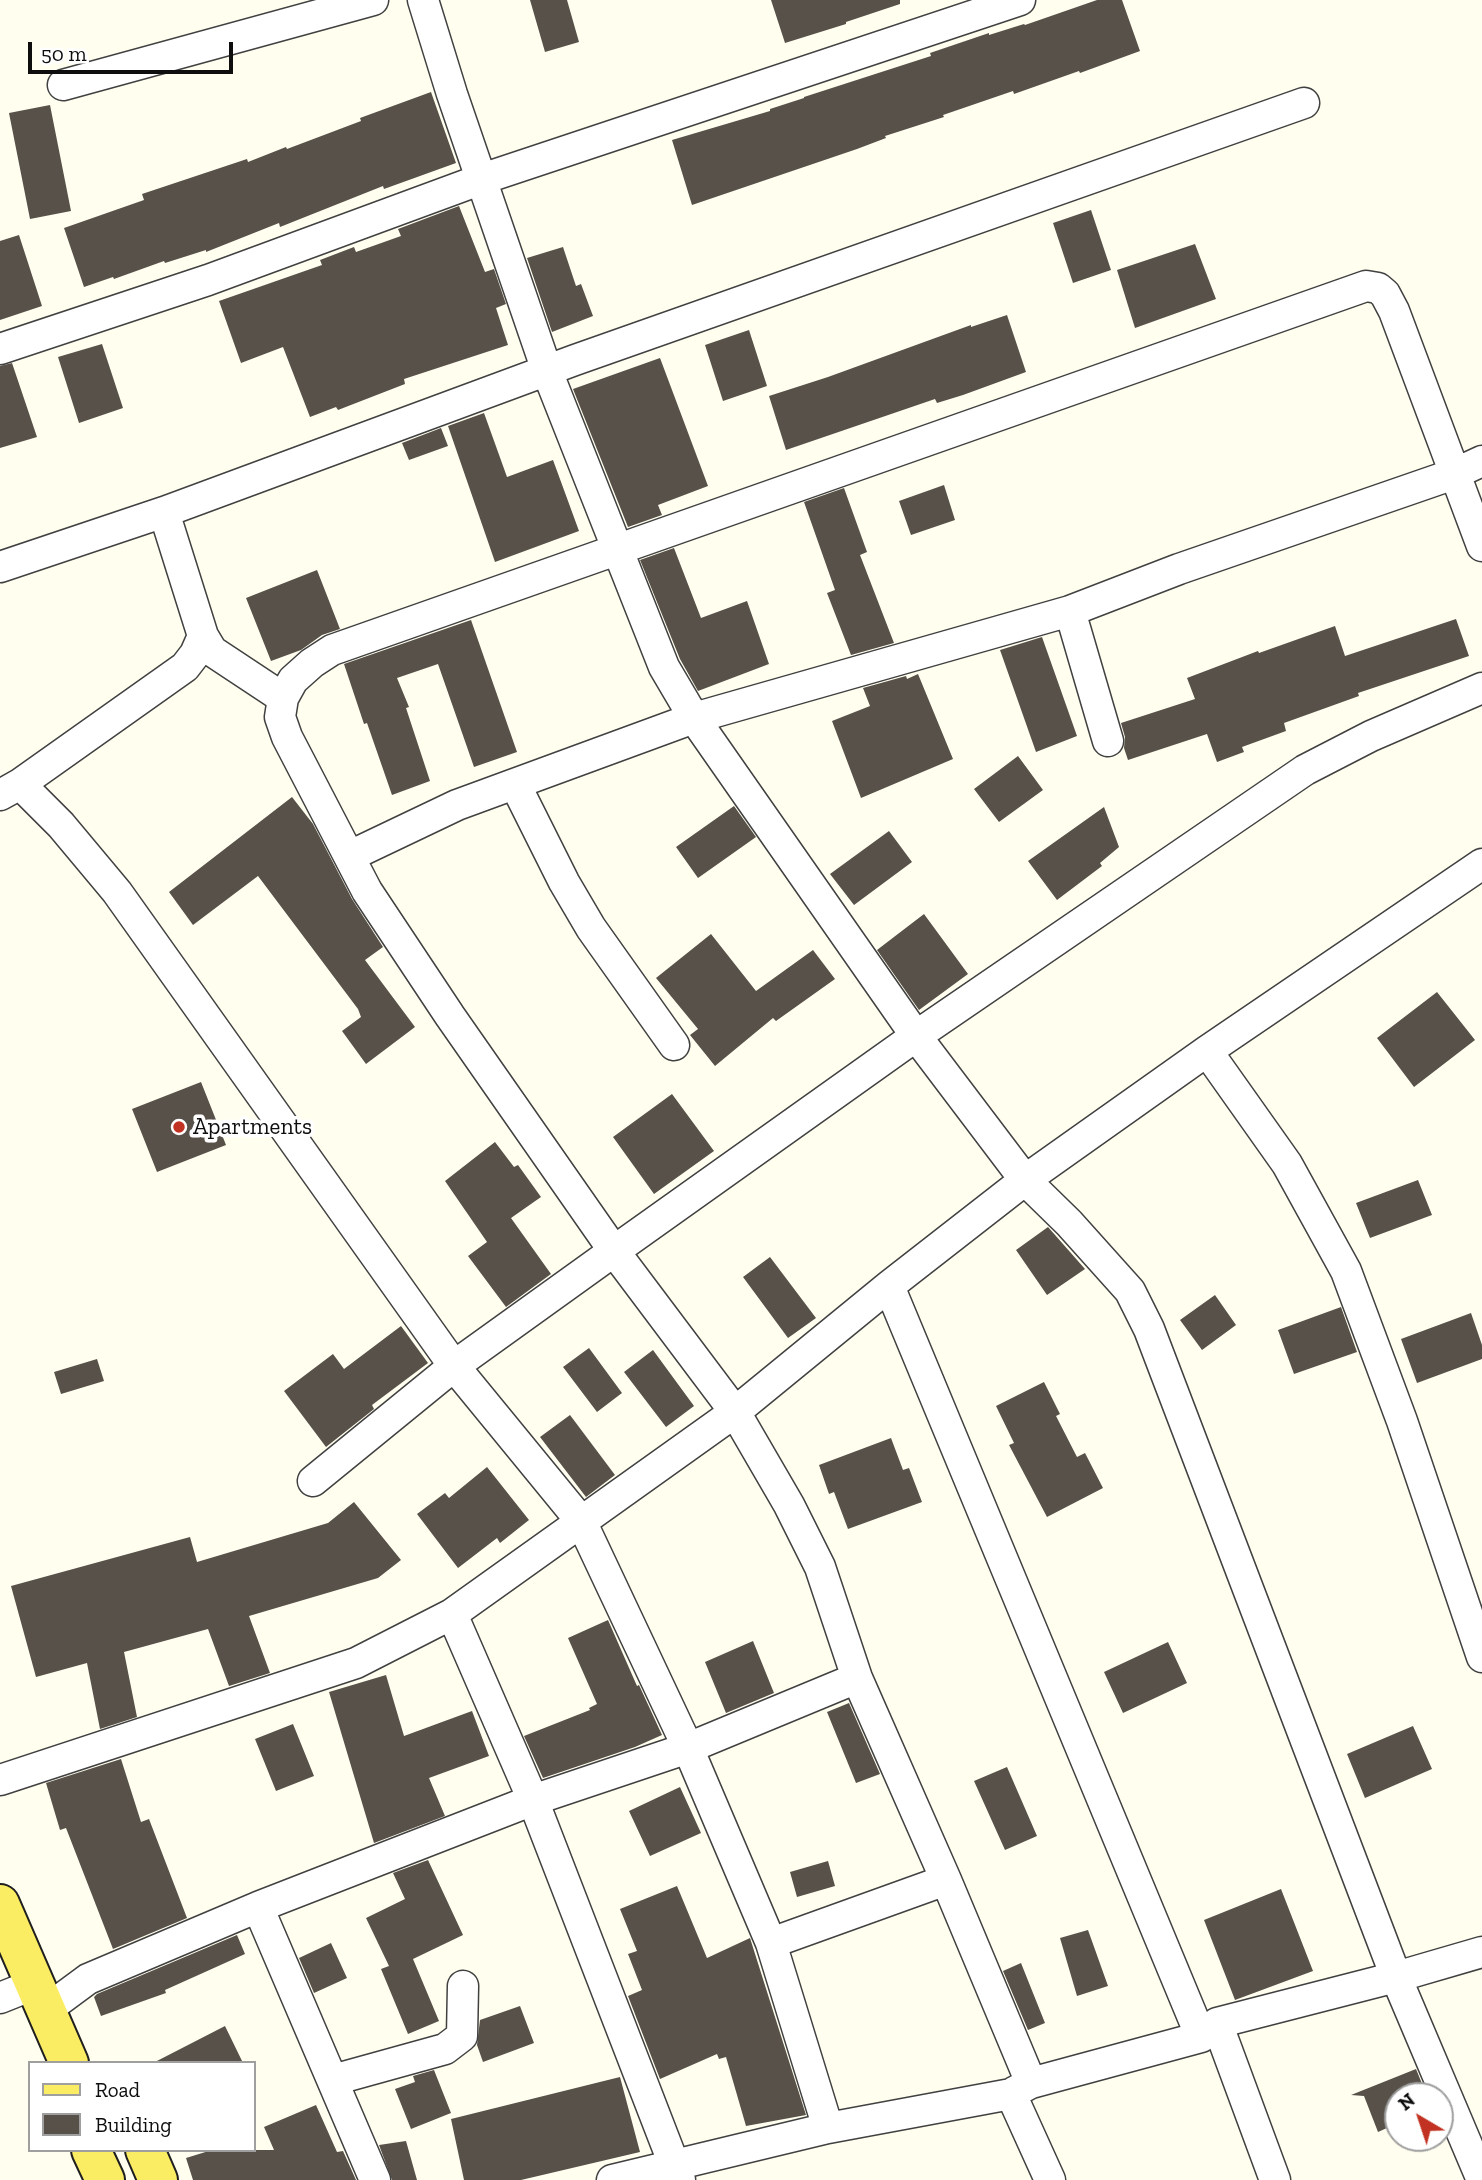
<!DOCTYPE html>
<style>
body{margin:0}
#map{position:relative;width:1482px;height:2180px;overflow:hidden;background:#fffeef;font-family:"Zilla Slab",serif}
canvas{display:block}
.legend{position:absolute;left:28px;top:2061px;width:228px;height:91px;box-sizing:border-box;background:#fff;border:2px solid #9f9f9f;margin:0;padding:9px 12px;list-style:none;font-size:21px;color:#0e0e0e}
.legend li{display:flex;align-items:center;gap:14px;height:35px}
.legend b{width:35px;border:2px solid #9f9f9f}
.north{position:absolute;left:1384px;top:2082px;width:70px;height:70px;box-sizing:border-box;background:#fff;border:2px solid #9f9f9f;border-radius:50%;rotate:321deg;font-size:19px;font-weight:700;line-height:28px;text-align:center;color:#0e0e0e}
.north::after{content:'';display:block;margin:auto;width:24px;height:32px;background:#c23222;clip-path:polygon(50% 0,100% 100%,50% 72%,0 100%)}
.scale{position:absolute;left:28px;top:42px;width:205px;height:32px;box-sizing:border-box;border:4px solid #0e0e0e;border-top:0;padding-left:9px;font-size:21px;line-height:24px;white-space:nowrap;color:#0e0e0e;-webkit-text-stroke:5px #fff;paint-order:stroke}
</style>
<div id="map">
<canvas width="1482" height="2180"></canvas>
<ul class="legend">
<li><b style="height:9px;background:#fbed63"></b>Road</li>
<li><b style="height:19px;background:#57514a"></b>Building</li>
</ul>
<div class="north">N</div>
<div class="scale">50 m</div>
</div>
<script>
const g = document.querySelector('canvas').getContext('2d');
g.lineJoin = 'round';
function fill(path, color) { g.fillStyle = color; g.fill(path, 'evenodd'); }
const toPath = rows => new Path2D(rows.map(r => 'M' + r).join(''));
function strokePath(path, color, width, dash) { g.strokeStyle = color; g.lineWidth = width; g.lineCap = dash ? 'butt' : 'round'; g.setLineDash(dash || []); g.stroke(path); }
function label(font, color, halo, rows, align = 'center') {
  g.font = font + ' "Zilla Slab",serif'; g.lineWidth = 7; g.setLineDash([]); g.textBaseline = 'middle'; g.strokeStyle = halo; g.fillStyle = color; for (const [text, x, y, turn = 0] of rows) {
    g.save(); g.translate(x, y); g.rotate((+turn || 0) * Math.PI / 180); g.textAlign = isNaN(turn) ? turn : align; if (halo) g.strokeText(text, 0, 0); g.fillText(text, 0, 0); g.restore();
  }
}
fill(toPath([
 [530,0,567,0,579,42,545,52],
 [771,0,900,0,900,4,846,22,846,24,785,43],
 [1097,0,1122,0,1140,51,1080,73,1079,71,1014,94,1013,91,943,115,944,117,885,136,886,138,857,149,692,205,672,140,770,111,770,109,804,98,804,97,931,56,930,53,989,33,989,35,1024,24,1025,25],
 [431,92,456,163,384,189,383,186,280,227,279,223,206,252,206,250,165,263,164,261,114,279,113,277,84,287,64,228,144,200,142,194,247,159,248,162,286,147,287,149,361,121,360,118],
 [50,105,71,211,30,219,9,113],
 [459,206,485,272,494,269,506,304,496,308,508,345,404,379,405,384,338,410,336,407,310,417,283,347,241,363,219,301,322,265,320,260,354,247,356,252,401,236,398,229],
 [1091,210,1111,270,1073,283,1053,223],
 [19,235,42,306,0,320,0,241],
 [1195,244,1216,299,1135,328,1117,270],
 [563,247,576,286,581,284,593,316,552,332,527,258],
 [1007,315,1026,372,963,395,937,403,935,399,786,450,769,396,828,377,971,325,971,327],
 [749,330,767,386,723,401,705,345],
 [102,344,123,408,79,423,58,357],
 [660,358,708,486,658,505,662,515,628,527,573,389],
 [12,363,37,437,0,448,0,366],
 [484,413,507,477,553,460,579,531,495,562,448,426],
 [441,428,448,446,409,460,402,443],
 [944,485,955,520,911,535,899,501],
 [844,488,867,552,860,555,894,643,851,655,827,593,835,590,804,502],
 [674,548,701,618,747,601,769,664,698,691,680,659,640,560],
 [317,570,340,629,322,635,301,650,271,661,246,598],
 [1456,619,1469,656,1358,693,1359,696,1284,723,1286,731,1242,747,1244,752,1217,762,1207,734,1128,760,1124,748,1125,737,1121,723,1195,699,1187,678,1258,651,1259,653,1335,626,1345,656],
 [471,620,517,752,474,767,438,664,397,678,409,707,406,708,430,781,392,795,367,723,364,724,344,664],
 [1042,637,1077,736,1036,752,1000,650],
 [918,674,953,759,861,798,832,721,870,706,863,688,906,676,907,679],
 [1018,756,1043,790,999,822,974,789],
 [292,797,313,824,352,899,383,947,365,960,415,1027,366,1064,342,1031,361,1017,358,1009,258,876,193,925,169,892],
 [734,806,756,837,698,878,676,847],
 [1104,807,1119,847,1100,863,1102,866,1057,900,1028,861],
 [889,831,912,862,854,905,830,874],
 [924,914,968,974,919,1010,877,950],
 [711,934,756,991,813,950,835,979,776,1021,773,1018,715,1066,690,1035,698,1029,656,978],
 [1437,992,1475,1040,1414,1087,1377,1038],
 [201,1082,226,1145,157,1172,132,1109],
 [672,1094,714,1151,654,1194,613,1137],
 [495,1142,514,1167,518,1165,541,1197,511,1218,551,1274,506,1307,468,1256,487,1242,445,1181],
 [1418,1180,1432,1215,1370,1238,1356,1203],
 [1048,1227,1085,1269,1047,1295,1016,1250],
 [770,1257,816,1318,788,1338,743,1277],
 [1215,1295,1236,1325,1202,1350,1180,1320],
 [1341,1307,1357,1352,1294,1374,1278,1330],
 [1471,1313,1482,1345,1482,1359,1417,1383,1401,1339],
 [401,1326,428,1363,372,1405,374,1409,326,1447,284,1391,333,1354,344,1369],
 [589,1348,622,1393,597,1412,563,1367],
 [653,1350,694,1406,666,1427,624,1372],
 [97,1359,104,1381,61,1394,54,1372],
 [1044,1382,1060,1414,1056,1416,1077,1457,1085,1453,1103,1488,1047,1517,1009,1445,1014,1443,996,1406],
 [570,1415,615,1475,586,1497,540,1437],
 [891,1438,903,1470,909,1468,922,1502,848,1529,834,1492,829,1494,819,1465],
 [487,1467,529,1520,500,1543,497,1538,458,1568,417,1514,445,1493,449,1498],
 [354,1502,401,1560,378,1578,249,1616,270,1673,229,1686,208,1629,124,1652,137,1717,100,1729,87,1663,36,1677,11,1586,190,1537,197,1562,328,1523],
 [608,1620,637,1686,639,1685,662,1735,635,1747,543,1778,524,1736,590,1710,589,1708,597,1704,568,1638],
 [753,1641,774,1693,726,1713,705,1662],
 [1168,1642,1187,1683,1123,1713,1104,1672],
 [386,1675,404,1736,472,1711,489,1756,429,1778,445,1816,374,1843,329,1692],
 [849,1703,880,1774,856,1783,827,1712],
 [293,1724,314,1776,276,1791,255,1739],
 [1413,1726,1432,1769,1365,1798,1347,1754],
 [121,1759,141,1822,149,1819,187,1918,113,1949,66,1828,60,1830,46,1783],
 [1007,1767,1037,1836,1005,1850,974,1781],
 [680,1787,701,1833,650,1856,629,1811],
 [428,1860,463,1935,413,1959,439,2021,408,2034,381,1969,389,1966,366,1918,405,1899,393,1873],
 [828,1861,835,1886,797,1897,790,1872],
 [677,1886,707,1958,750,1938,806,2115,746,2126,726,2057,719,2059,717,2054,660,2079,628,1996,642,1990,628,1954,637,1951,620,1909],
 [1281,1889,1313,1971,1235,2000,1204,1920],
 [1088,1930,1108,1986,1077,1996,1060,1938],
 [237,1935,245,1954,165,1990,166,1993,101,2016,94,1997,97,1994],
 [331,1943,347,1978,314,1993,299,1958],
 [1021,1963,1045,2023,1028,2030,1003,1971],
 [520,2006,534,2043,483,2062,477,2045,480,2020],
 [225,2026,243,2063,153,2063],
 [1416,2069,1427,2096,1398,2096,1398,2123,1378,2132,1364,2096,1351,2095],
 [434,2070,451,2113,411,2129,395,2089,415,2082,413,2076],
 [620,2077,640,2152,521,2180,464,2180,451,2119],
 [316,2105,337,2152,343,2151,356,2180,193,2180,186,2158,212,2150,274,2150,264,2127],
 [406,2141,417,2180,392,2180,379,2145]
]), '#57514a');
const minor = toPath([
 [423,0,452,94,547,371,664,667,694,718,916,1036,1025,1180,1069,1223,1130,1291,1149,1329,1396,1977,1482,2180],
 [63,85,373,0],
 [0,349,208,280,482,179,1020,0],
 [0,567,164,512,575,360,1304,103],
 [1070,611,1108,741],
 [203,636,212,651,283,698],
 [20,784,61,825,117,892,454,1366,581,1521,688,1748,771,1943,828,2128],
 [515,784,564,882,591,928,674,1045],
 [0,795,20,784,185,667,195,654,203,636,164,512],
 [350,856,457,805,694,718,1070,611,1179,569,1454,474,1482,461],
 [1207,1051,1287,1164,1346,1271,1402,1421,1482,1657],
 [889,1286,1201,2037],
 [313,1481,454,1366,614,1251,916,1036,1305,770,1371,736,1482,688],
 [0,1780,356,1663,452,1614],
 [771,1943,946,1880],
 [0,1998,35,1984],
 [46,2010,88,1979,258,1907],
 [1217,2023,1275,2180],
 [333,2080,445,2049,462,2036,463,1986],
 [1031,2083,946,1880,857,1678,820,1567,789,1505,735,1412,614,1251,450,1016,367,891,287,737,280,717,283,698,293,680,312,663,332,650,1366,286,1378,288,1385,294,1394,311,1482,546],
 [1014,2092,1031,2083,1201,2037,1217,2023,1396,1977,1482,1952],
 [375,2180,258,1907,533,1800,688,1748,857,1678],
 [612,2180,828,2128,1011,2094,1050,2180],
 [680,2180,533,1800,452,1614,735,1412,889,1286,1025,1180,1207,1051,1482,864]
]);
const primary = toPath([
 [0,1904,69,2063],
 [91,2150,105,2180],
 [145,2150,158,2180]
]);
strokePath(minor, '#414141', 33);
strokePath(primary, '#1f1f1f', 42);
strokePath(minor, '#fff', 30);
strokePath(primary, '#fbed63', 38);
for (const [x, y, r, color] of [
 [179,1127,7,"#c23222"]
]) { const dot = new Path2D(); dot.arc(x, y, r, 0, 2 * Math.PI); g.fillStyle = color; g.fill(dot); strokePath(dot, '#fff', 2.5); }
label('23px', '#0e0e0e', '#fff', [
 ["Apartments",193,1127]
], 'left');
</script>
